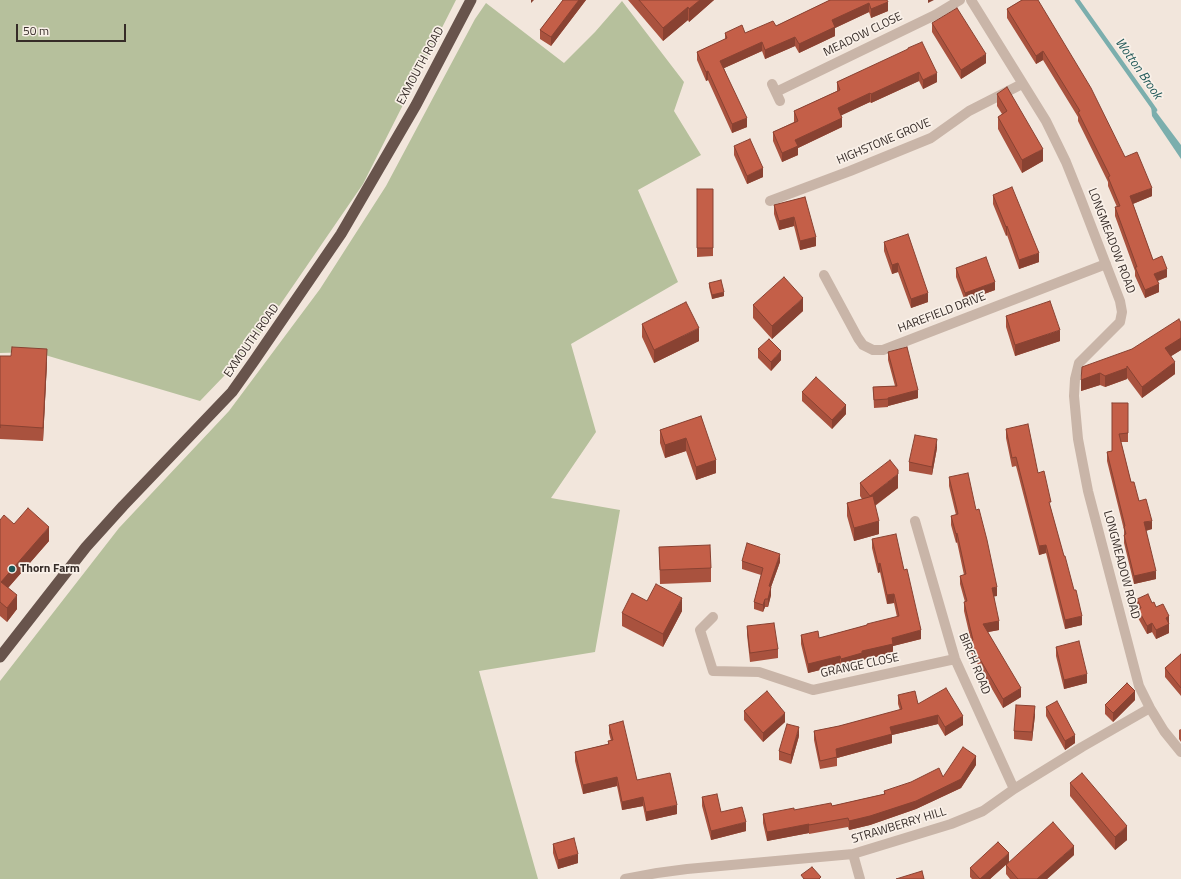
<!DOCTYPE html>
<style>
body{margin:0}
#map{position:relative;width:1181px;height:879px;overflow:hidden;background:#f2e6dc;font-family:"Titillium Web",sans-serif}
canvas{display:block}
.scale{position:absolute;left:16px;top:24px;width:110px;height:18px;box-sizing:border-box;border:2px solid #362c28;border-top:0;padding-left:5px;font-size:12px;line-height:14px;white-space:nowrap;color:#362c28;-webkit-text-stroke:3px #f9f0e8;paint-order:stroke}
</style>
<div id="map">
<canvas width="1181" height="879"></canvas>
<div class="scale">50 m</div>
</div>
<script>
const g = document.querySelector('canvas').getContext('2d');
g.lineJoin = 'round';
function fill(path, color) { g.fillStyle = color; g.fill(path, 'evenodd'); }
const toPath = rows => new Path2D(rows.map(r => 'M' + r).join(''));
function strokePath(path, color, width, dash) { g.strokeStyle = color; g.lineWidth = width; g.lineCap = dash ? 'butt' : 'round'; g.setLineDash(dash || []); g.stroke(path); }
function label(font, color, halo, rows, align = 'center') {
  g.font = font + ' "Titillium Web",sans-serif'; g.lineWidth = 3.5; g.setLineDash([]); g.textBaseline = 'middle'; g.strokeStyle = halo; g.fillStyle = color; for (const [text, x, y, turn = 0] of rows) {
    g.save(); g.translate(x, y); g.rotate((+turn || 0) * Math.PI / 180); g.textAlign = isNaN(turn) ? turn : align; if (halo) g.strokeText(text, 0, 0); g.fillText(text, 0, 0); g.restore();
  }
}
fill(toPath([
 [0,0,456,0,363,184,249,350,200,401,35,352,0,353],
 [622,1,684,82,674,111,701,155,638,190,678,282,571,344,596,432,551,498,620,510,595,652,479,671,538,879,0,879,0,681,119,528,229,411,320,289,386,186,475,19,486,3,564,63,595,32]
]), '#b6c09c');
fill(toPath([
 [1151,105,1181,145,1181,159,1152,116]
]), '#7baead');
strokePath(toPath([
 [1077,0,1155,110]
]), '#7baead', 4.5);
strokePath(toPath([
 [971,0,1046,121,1066,162,1080,197,1120,301,1122,312,1120,322,1079,363,1075,379,1074,396,1078,439,1088,491,1139,686,1150,708,1164,731,1181,752],
 [772,84,780,101],
 [776,92,935,15,960,0],
 [770,201,850,171,931,138,969,111,1022,84],
 [824,275,858,338,863,345,873,350,883,350,1106,264],
 [915,521,955,659,1014,789],
 [713,617,700,630,713,671,759,672,813,690,955,659],
 [853,854,860,879],
 [625,879,657,873,687,869,853,854,951,824,983,811,1014,789,1082,747,1150,708]
]), '#c9b5a8', 10);
strokePath(toPath([
 [0,657,86,547,123,506,232,392,254,361,341,234,416,105,471,0]
]), '#68544c', 11);
fill(toPath([
 [563,0,586,0,551,46,540,39,540,30],
 [628,0,714,0,689,22,688,20,663,41],
 [830,0,887,0,888,11,871,18,869,12,835,28,835,36,799,53,795,46,765,59,762,51,724,68,747,127,732,133,708,80,706,81,697,60,697,52,725,39,725,33,745,33,776,26],
 [1022,0,1125,157,1152,196,1133,204,1153,260,1167,277,1158,281,1159,292,1145,298,1135,276,1135,271,1115,216,1115,207,1117,207,1108,186,1108,182,1078,121,1078,117,1043,60,1036,64,1007,18,1007,9],
 [932,23,986,63,961,79,932,32],
 [908,48,937,82,923,89,919,81,871,103,870,102,841,115,842,127,798,148,798,155,782,162,773,141,773,132,794,122,794,111,837,91,837,82,908,50],
 [997,94,1043,161,1022,173,998,129,998,117,1002,114,997,106],
 [734,146,763,177,747,184,734,155],
 [697,189,713,189,713,256,697,257],
 [993,195,1039,262,1019,269,1007,235,1006,236,993,204],
 [805,197,816,246,800,250,794,226,779,230,774,214,774,205],
 [884,242,928,302,911,308,898,272,892,274,884,251],
 [956,268,995,290,965,301,956,277],
 [709,283,724,296,712,299,709,287],
 [753,305,803,311,772,339,753,318],
 [1006,316,1060,341,1015,356,1006,327],
 [1181,323,1181,350,1171,356,1175,374,1142,398,1127,378,1127,379,1105,387,1100,385,1081,391,1081,380,1132,349],
 [642,324,699,341,654,363,642,337],
 [758,349,781,360,771,371,758,358],
 [888,352,918,398,888,406,888,407,874,408,873,387,895,386,888,360],
 [0,356,47,362,43,441,0,439,0,442],
 [802,392,846,414,832,429,802,401],
 [1128,403,1128,442,1121,442,1131,482,1139,501,1152,529,1146,531,1156,579,1134,584,1124,543,1124,530,1107,461,1107,452,1112,451],
 [701,416,716,473,696,480,686,451,665,458,660,443,660,430],
 [1006,429,1038,473,1051,509,1082,625,1065,629,1046,553,1039,555,1016,466,1012,467,1006,438],
 [937,448,932,475,909,471,909,462],
 [949,477,997,596,994,596,999,630,988,632,1021,697,1003,708,970,651,970,642,971,641,964,611,964,602,965,602,960,584,960,576,964,575,957,542,956,543,951,525,951,516,956,515,949,486],
 [860,483,898,488,875,506,879,534,854,541,847,516,847,503,862,499,860,496],
 [0,520,14,524,49,541,8,588,17,609,7,622,0,616],
 [872,539,904,570,921,639,893,646,893,653,862,660,862,662,841,668,840,665,808,673,801,644,801,635,819,638,897,617,894,603,887,604,880,572,878,573,872,548],
 [659,547,711,568,711,582,660,584],
 [742,561,780,562,771,587,771,595,768,607,765,607,763,612,754,609,754,602,761,575,742,569],
 [1137,599,1156,607,1169,616,1169,633,1156,639,1152,632,1147,634,1138,618,1138,611,1137,608],
 [647,601,682,611,663,647,622,626,622,613],
 [747,626,778,649,778,658,750,662,747,635],
 [1056,647,1087,683,1064,689,1056,656],
 [1181,654,1181,696,1165,677,1165,668],
 [898,695,963,725,945,736,938,724,892,735,892,743,837,758,837,766,820,769,814,740,814,731,839,726,900,710,898,704],
 [1135,700,1113,722,1105,714,1105,705],
 [1046,707,1075,743,1065,750,1046,716],
 [744,711,785,722,763,742,744,720],
 [1035,715,1032,741,1014,739,1014,731],
 [609,725,637,780,677,814,646,821,643,806,622,810,617,786,583,794,575,761,575,752,608,744,608,741,611,741,609,733],
 [1181,729,1181,742,1179,739,1179,730],
 [799,736,791,764,779,760,779,751],
 [976,765,961,788,916,809,870,825,849,830,848,827,809,834,809,833,767,841,763,823,763,814,794,810,832,806,884,794,884,791,943,777],
 [1070,783,1127,840,1115,850,1070,796],
 [702,797,746,831,711,840,702,806],
 [553,844,578,863,558,869,553,853],
 [1074,855,1047,879,1010,879,1006,874,1006,865],
 [1009,862,990,879,972,879,970,877,970,868]
]), '#a9523e');
fill(toPath([
 [531,0,534,0,531,3],
 [579,0,586,0,551,46,551,37],
 [700,0,714,0,689,22,689,9],
 [928,0,934,0,928,3],
 [888,2,888,11,871,18,871,9],
 [869,3,869,12,835,28,835,36,799,53,799,44,832,20],
 [688,7,688,20,663,41,663,28],
 [795,37,795,46,765,59,765,50],
 [762,42,762,51,720,70,720,61],
 [1043,51,1043,60,1036,64,1036,56],
 [986,54,986,63,961,79,961,70],
 [708,71,708,80,706,81,706,72],
 [919,72,919,81,871,103,871,94],
 [937,73,937,82,923,89,923,80],
 [870,93,870,102,838,117,838,108],
 [747,118,747,127,732,133,732,124],
 [842,118,842,127,798,148,798,155,782,162,782,153,795,140],
 [1043,149,1043,161,1022,173,1022,160],
 [763,168,763,177,747,184,747,176],
 [1152,188,1152,196,1130,205,1130,196],
 [794,217,794,226,779,230,779,221],
 [1007,226,1007,235,1006,236,1006,227],
 [816,237,816,246,800,250,800,241],
 [1039,253,1039,262,1019,269,1019,260],
 [898,263,898,272,892,274,892,265],
 [1167,269,1167,277,1154,282,1154,274],
 [995,282,995,290,965,301,965,293],
 [1159,284,1159,292,1145,298,1145,290],
 [724,292,724,296,712,299,712,295],
 [928,293,928,302,911,308,911,299],
 [803,298,803,311,772,339,772,326],
 [699,328,699,341,654,363,654,350],
 [1060,330,1060,341,1015,356,1015,345],
 [1181,338,1181,350,1165,360,1165,348],
 [47,349,47,362,43,441,43,428],
 [781,351,781,360,771,371,771,362],
 [1175,362,1175,374,1142,398,1142,387],
 [1127,368,1127,379,1105,387,1105,376],
 [1100,373,1100,385,1081,391,1081,380],
 [918,390,918,398,888,406,888,398],
 [846,405,846,414,832,429,832,420],
 [686,438,686,451,665,458,665,445],
 [937,439,937,448,932,475,932,467],
 [716,460,716,473,696,480,696,467],
 [898,474,898,488,870,509,870,496],
 [879,521,879,534,854,541,854,528],
 [1152,521,1152,529,1144,531,1144,522],
 [49,527,49,541,1,596,1,582],
 [957,533,957,542,956,543,956,534],
 [1046,545,1046,553,1039,555,1039,546],
 [780,554,780,562,771,587,771,595,768,607,768,599,769,586],
 [880,563,880,572,878,573,878,564],
 [1156,571,1156,579,1134,584,1134,576],
 [997,587,997,596,992,597,992,588],
 [894,594,894,603,887,604,887,595],
 [17,595,17,609,7,622,7,608],
 [682,598,682,611,663,647,663,634],
 [765,599,765,607,763,612,763,605],
 [1082,616,1082,625,1065,629,1065,620],
 [1169,616,1169,633,1156,639,1156,630,1166,618],
 [999,621,999,630,983,633,983,624],
 [1152,623,1152,632,1147,634,1147,626],
 [921,630,921,639,893,646,893,653,862,660,862,662,841,668,841,659,862,651,892,638],
 [840,656,840,665,808,673,808,664],
 [1087,674,1087,683,1064,689,1064,680],
 [1021,688,1021,697,1003,708,1003,699],
 [1135,691,1135,700,1113,722,1113,713],
 [1035,706,1035,715,1032,741,1032,732],
 [785,713,785,722,763,742,763,733],
 [938,715,938,724,892,735,892,743,837,758,836,749,890,727],
 [963,716,963,725,945,736,945,727],
 [799,727,799,736,791,764,791,755],
 [1075,735,1075,743,1065,750,1065,741],
 [976,756,976,765,961,788,916,809,870,825,849,830,849,821,916,801],
 [617,777,617,786,583,794,583,785],
 [643,797,643,806,622,810,622,802],
 [677,805,677,814,646,821,646,812],
 [746,822,746,831,711,840,711,831],
 [809,824,809,833,767,841,767,832],
 [1127,826,1127,840,1115,850,1115,837],
 [1074,846,1074,855,1047,879,1037,879],
 [1009,853,1009,862,990,879,980,879],
 [578,854,578,863,558,869,558,860]
]), '#894232');
const building = toPath([
 [563,0,579,0,551,37,540,30,563,0],
 [639,0,700,0,689,9,688,7,663,28,639,0],
 [830,0,887,0,888,2,871,9,869,3,832,20,835,27,799,44,795,37,765,50,762,42,720,61,747,118,732,124,708,71,706,72,697,52,727,38,725,33,742,25,745,33,773,21,776,26,830,0],
 [1022,0,1038,0,1091,88,1125,157,1137,152,1152,188,1130,196,1153,260,1162,256,1167,269,1154,274,1159,284,1145,290,1135,267,1137,267,1115,207,1120,206,1108,177,1110,176,1078,112,1080,111,1043,51,1036,56,1007,9,1022,0],
 [957,8,986,54,961,70,932,23,957,8],
 [922,42,937,73,923,80,919,72,871,94,870,93,838,108,842,118,795,140,798,146,782,153,773,132,798,121,794,111,840,90,837,82,908,49,908,48,922,42],
 [1007,87,1043,149,1022,160,998,117,1007,111,997,94,1007,87],
 [750,139,763,168,747,176,734,146,750,139],
 [1012,187,1039,253,1019,260,1007,226,1006,227,993,195,1012,187],
 [697,189,713,189,713,248,697,248,697,189],
 [805,197,816,237,800,241,794,217,779,221,774,205,805,197],
 [908,234,928,293,911,299,898,263,892,265,884,242,908,234],
 [986,257,995,282,965,293,956,268,986,257],
 [784,277,803,298,772,326,753,305,784,277],
 [721,280,724,292,712,295,709,283,721,280],
 [1050,301,1060,330,1015,345,1006,316,1050,301],
 [686,302,699,328,654,350,642,324,686,302],
 [1179,319,1181,323,1181,338,1165,348,1175,362,1142,387,1127,366,1127,368,1105,376,1100,373,1081,380,1082,367,1132,349,1179,319],
 [769,339,781,351,771,362,758,349,769,339],
 [12,347,47,349,43,428,0,425,0,428,0,356,11,356,12,347],
 [907,347,918,390,888,398,888,399,874,400,873,387,897,386,888,352,907,347],
 [816,377,846,405,832,420,802,392,816,377],
 [1112,403,1128,403,1128,433,1119,434,1131,482,1134,482,1139,501,1146,499,1152,521,1144,522,1156,571,1134,576,1124,535,1126,534,1124,527,1125,526,1107,452,1112,451,1112,403],
 [701,416,716,460,696,467,686,438,665,445,660,430,701,416],
 [1028,424,1038,473,1044,471,1051,502,1049,502,1064,556,1065,556,1074,590,1076,590,1082,616,1065,620,1046,545,1039,546,1016,457,1012,458,1006,429,1028,424],
 [915,435,937,439,932,467,909,462,915,435],
 [890,460,898,470,898,474,870,496,860,483,890,460],
 [968,473,976,510,979,509,987,540,997,587,992,588,999,621,983,624,1021,688,1003,699,970,642,973,640,964,602,967,601,960,576,966,574,957,533,956,534,951,516,958,514,949,477,968,473],
 [873,496,879,521,854,528,847,503,873,496],
 [28,508,49,527,1,582,17,595,7,608,0,602,0,520,4,515,14,524,28,508],
 [896,534,904,570,907,569,921,630,892,638,893,644,862,651,862,653,841,659,840,656,808,664,801,635,818,631,819,638,867,625,867,624,899,616,894,594,887,595,880,563,878,564,872,539,896,534],
 [747,543,780,554,769,586,771,587,768,599,765,599,763,605,754,602,763,568,742,561,747,543],
 [710,545,711,568,660,570,659,547,710,545],
 [656,584,682,598,663,634,622,613,632,593,647,601,656,584],
 [1148,594,1152,603,1154,602,1156,607,1163,604,1169,616,1166,618,1169,624,1156,630,1152,623,1147,626,1138,609,1141,608,1137,599,1148,594],
 [774,623,778,649,750,653,747,626,774,623],
 [1079,641,1087,674,1064,680,1056,647,1079,641],
 [1181,654,1181,688,1165,668,1181,654],
 [1127,683,1135,691,1113,713,1105,705,1127,683],
 [946,688,963,716,945,727,938,715,890,727,892,734,836,749,837,757,820,761,814,731,839,726,902,709,898,695,915,691,918,704,946,688],
 [767,691,785,713,763,733,744,711,767,691],
 [1057,701,1075,735,1065,741,1046,707,1057,701],
 [1016,705,1035,706,1032,732,1014,731,1016,705],
 [623,721,637,780,670,773,677,805,646,812,643,797,622,802,617,777,583,785,575,752,609,744,608,741,613,740,609,725,623,721],
 [787,724,799,727,791,755,779,751,787,724],
 [963,747,976,756,961,779,916,801,870,816,849,821,848,818,809,825,809,824,767,832,763,814,794,808,794,810,831,803,832,806,885,794,884,791,911,782,939,768,943,777,963,747],
 [1082,773,1127,826,1115,837,1070,783,1082,773],
 [717,794,721,812,742,807,746,822,711,831,702,797,717,794],
 [1053,822,1074,846,1037,879,1018,879,1006,865,1053,822],
 [574,838,578,854,558,860,553,844,574,838],
 [998,842,1009,853,980,879,970,868,998,842],
 [812,867,821,877,819,879,804,879,801,875,812,867],
 [922,871,924,879,896,879,922,871]
]);
fill(building, '#c45f48');
strokePath(building, '#894232', 1);
for (const [x, y, r, color] of [
 [12,569,4,"#1e5757"]
]) { const dot = new Path2D(); dot.arc(x, y, r, 0, 2 * Math.PI); g.fillStyle = color; g.fill(dot); strokePath(dot, '#f9f0e8', 1.5); }
label('12px', '#362c28', '#f9f0e8', [
 ["MEADOW CLOSE",863,35,-26],
 ["EXMOUTH ROAD",421,66,-62],
 ["HIGHSTONE GROVE",884,142,-23],
 ["LONGMEADOW ROAD",1111,241,69],
 ["HAREFIELD DRIVE",942,313,-21],
 ["EXMOUTH ROAD",252,341,-55],
 ["LONGMEADOW ROAD",1121,565,75],
 ["BIRCH ROAD",974,664,68],
 ["GRANGE CLOSE",860,666,-12],
 ["STRAWBERRY HILL",899,826,-17]
]);
label('bold 12px', '#362c28', '#f9f0e8', [
 ["Thorn Farm",20,569]
], 'left');
label('italic 13px', '#1e5757', '#f9f0e8', [
 ["Wotton Brook",1138,69,55]
]);
</script>
